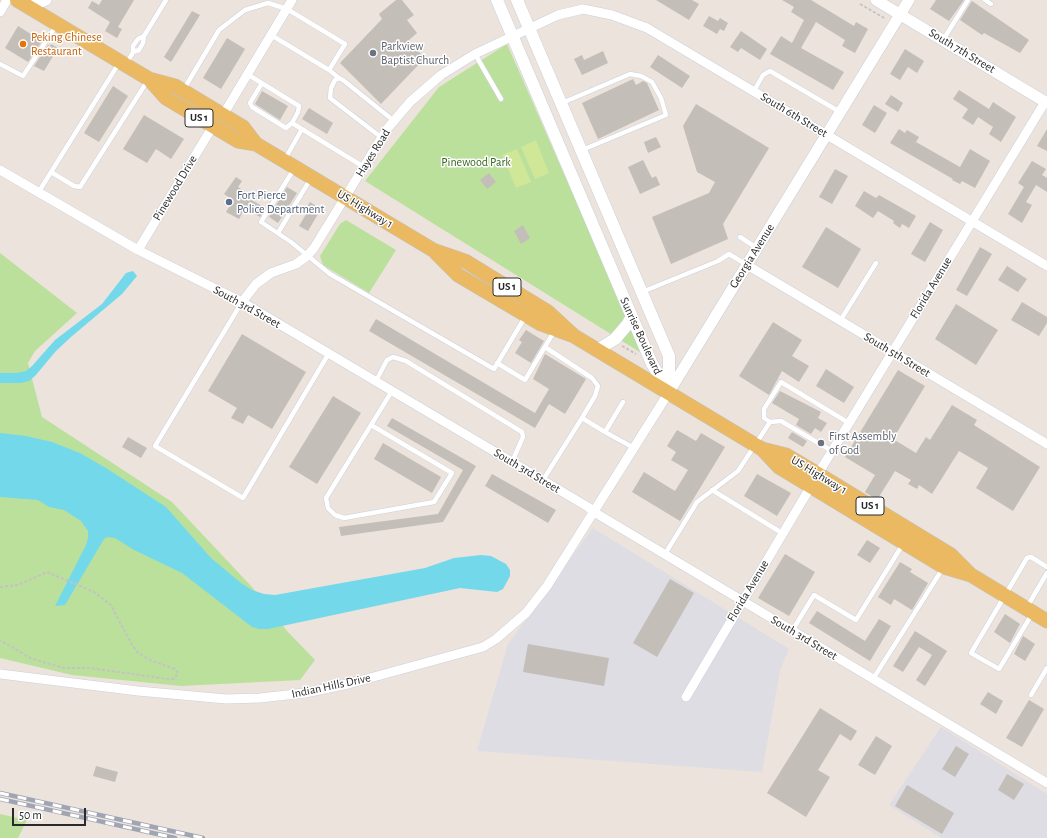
<!DOCTYPE html>
<style>
body{margin:0}
#map{position:relative;width:1047px;height:838px;overflow:hidden;background:#ebe3dc;font-family:"Alegreya Sans",sans-serif}
canvas{display:block}
.scale{position:absolute;left:12px;top:808px;width:74px;height:18px;box-sizing:border-box;border:2px solid #2a2a2a;border-top:0;padding-left:5px;font-size:12px;line-height:14px;white-space:nowrap;color:#2a2a2a;-webkit-text-stroke:3px #fff;paint-order:stroke}
</style>
<div id="map">
<canvas width="1047" height="838"></canvas>
<div class="scale">50 m</div>
</div>
<script>
const g = document.querySelector('canvas').getContext('2d');
g.lineJoin = 'round';
function fill(path, color) { g.fillStyle = color; g.fill(path, 'evenodd'); }
const toPath = rows => new Path2D(rows.map(r => 'M' + r).join(''));
function strokePath(path, color, width, dash) { g.strokeStyle = color; g.lineWidth = width; g.lineCap = dash ? 'butt' : 'round'; g.setLineDash(dash || []); g.stroke(path); }
function label(font, color, halo, rows, align = 'center') {
  g.font = font + ' "Alegreya Sans",sans-serif'; g.lineWidth = 3; g.setLineDash([]); g.textBaseline = 'middle'; g.strokeStyle = halo; g.fillStyle = color; for (const [text, x, y, turn = 0] of rows) {
    g.save(); g.translate(x, y); g.rotate((+turn || 0) * Math.PI / 180); g.textAlign = isNaN(turn) ? turn : align; if (halo) g.strokeText(text, 0, 0); g.fillText(text, 0, 0); g.restore();
  }
}
fill(toPath([
 [593,528,789,649,780,670,762,772,477,751,508,644],
 [941,727,1047,794,1047,838,941,838,889,805]
]), '#dedde4');
fill(toPath([
 [507,44,643,354,365,181,439,87],
 [346,220,396,250,369,293,323,265,320,256,340,224],
 [0,253,77,313,35,351,28,363,42,417,172,502,252,587,287,631,315,660,300,680,181,686,72,675,0,658],
 [0,814,27,820,18,838,0,838]
]), '#bbe09b');
fill(toPath([
 [536,140,549,173,535,179,521,147],
 [517,149,531,182,516,188,502,155]
]), '#cfe797');
fill(toPath([
 [133,271,137,276,122,294,71,337,56,351,35,376,29,381,21,383,0,383,0,373,17,373,26,371,32,366,55,340,102,304,126,273],
 [0,433,26,436,52,442,80,453,106,468,166,507,211,558,241,583,252,590,264,594,275,595,425,568,454,558,481,555,491,556,506,564,510,570,510,576,503,589,497,592,460,588,268,629,259,629,252,627,182,573,134,550,115,538,107,537,104,539,65,605,55,606,86,545,88,538,88,531,81,521,64,510,49,507,38,500,0,497]
]), '#73d9ea');
fill(toPath([
 [102,0,134,0,118,27,122,29,117,38,105,31,110,22,88,8,92,1,99,5],
 [396,0,402,0,414,15,407,20,417,33,408,41,425,58,381,104,340,63,382,19,379,14],
 [656,0,692,0,699,4,689,20],
 [782,0,811,0,854,26,856,22,868,29,855,53,842,46,845,40,816,22,801,48,844,72,833,90,770,54,781,36,792,43,804,20,791,12,794,7],
 [936,0,964,0,949,21,930,9],
 [972,1,1029,40,1020,53,984,33,982,35,960,20],
 [192,11,200,15,171,62,164,57],
 [709,16,718,21,720,18,728,23,724,31,720,29,717,34,703,26],
 [18,26,42,41,28,62,5,48],
 [741,31,767,49,760,60,741,48,738,52,730,47],
 [227,38,245,49,221,89,203,78],
 [51,44,58,48,44,71,34,66,48,45,50,46],
 [905,49,924,61,917,73,908,67,900,80,890,74],
 [603,51,608,63,582,75,574,59,582,55,584,60],
 [658,55,690,76,682,88,650,67],
 [633,79,636,85,643,81,647,83,659,110,598,139,582,103],
 [113,86,128,96,99,142,84,133],
 [959,90,989,109,993,102,1016,117,1001,142,989,134,993,127,978,117,973,125,962,118,968,109,953,99],
 [262,91,288,106,280,120,255,104],
 [891,95,903,103,898,112,885,104],
 [696,104,769,148,723,224,728,239,671,264,652,217,709,193,715,182,697,172,683,126],
 [874,105,887,113,875,133,862,125],
 [309,108,333,123,327,134,302,119],
 [144,115,184,139,171,159,156,149,147,163,123,149],
 [899,129,905,133,907,130,919,137,916,142,960,167,970,149,990,161,975,188,962,181,960,184,952,180,953,179,890,143],
 [1047,129,1047,151,1037,146],
 [656,137,661,147,648,153,644,142],
 [643,160,652,178,656,176,660,185,640,194,628,167],
 [1032,161,1046,169,1042,175,1047,178,1047,192,1036,185,1026,202,1032,205,1022,223,1008,214,1024,187,1018,183],
 [835,169,848,176,832,204,819,197],
 [489,173,496,182,487,189,480,180],
 [236,177,242,181,238,187,252,196,250,199,265,208,260,217,245,208,239,219,226,212,233,200,224,194],
 [287,187,297,193,278,223,269,217],
 [864,191,876,198,879,195,916,216,909,228,902,224,900,228,893,223,894,221,878,211,873,218,855,206],
 [310,202,321,209,308,231,299,226,308,211,306,209],
 [930,222,943,230,925,262,911,254],
 [523,225,530,238,521,244,514,231],
 [826,227,861,249,838,288,802,267],
 [980,247,992,254,967,296,956,290],
 [1007,266,1027,279,1018,292,998,280],
 [1022,302,1047,317,1047,323,1039,336,1011,320],
 [956,304,998,330,976,365,935,339],
 [376,319,535,413,549,389,533,379,545,354,586,379,565,414,549,404,535,428,369,331],
 [773,322,802,340,792,356,809,366,799,382,782,371,769,395,739,376],
 [526,330,544,341,531,363,515,353,522,342,519,340],
 [242,334,306,372,272,429,248,415,243,424,231,418,237,408,208,391],
 [826,369,854,387,844,403,816,386],
 [898,370,925,386,893,439,916,453,926,437,930,440,952,405,977,420,974,425,1040,467,1013,511,976,488,988,468,959,451,932,494,919,485,917,489,908,484,911,480,895,471,877,500,865,492,875,475,845,457],
 [780,391,821,412,818,418,827,423,821,432,815,428,811,434,796,425,799,419,772,403],
 [333,396,361,413,317,484,289,467],
 [392,418,476,466,443,522,341,536,339,527,438,514,463,470,387,426],
 [677,430,696,441,701,433,725,447,680,521,632,492,644,472,675,491,688,470,671,460,676,452,667,446],
 [792,432,807,441,803,447,788,438],
 [128,437,147,448,141,458,122,447],
 [383,443,441,477,432,493,374,459],
 [492,474,556,510,548,523,485,486],
 [757,474,791,493,777,516,744,496],
 [867,540,880,548,870,563,857,555],
 [785,554,815,572,789,616,758,598],
 [900,562,912,569,910,572,928,583,912,610,894,599,891,605,878,597],
 [670,579,694,593,657,657,633,643],
 [817,611,865,641,879,619,891,626,870,661,809,623],
 [1005,614,1020,624,1010,643,994,632],
 [915,631,947,651,925,686,916,680,932,655,919,647,903,672,893,666],
 [1023,636,1035,644,1025,661,1014,654],
 [528,644,609,658,604,686,523,672],
 [988,692,1003,701,996,714,980,704],
 [1029,700,1044,709,1022,747,1006,738],
 [820,708,857,731,851,741,840,734,818,770,830,777,806,817,767,793],
 [876,736,892,746,875,775,858,765],
 [956,746,969,754,955,777,942,769],
 [96,766,118,772,115,782,93,776],
 [1007,774,1024,784,1014,800,998,790],
 [907,785,954,813,942,834,895,806]
]), '#c4beb8');
const service = toPath([
 [985,0,991,4],
 [943,40,968,0],
 [133,52,139,50,143,43,144,36,166,0],
 [475,54,501,99],
 [127,63,133,52,133,46,138,39,144,36],
 [0,64,23,76,56,26],
 [329,70,339,78],
 [247,74,299,106,298,112,292,123,364,167],
 [262,83,250,103,252,107,286,128,292,123],
 [184,89,219,30,245,10,268,3,287,9,345,44,329,70,271,35],
 [754,91,763,75,770,71,840,112],
 [562,103,630,74,641,76,652,82,661,98,666,115,582,150],
 [382,138,330,98,331,88,335,80,339,78,343,80,394,121],
 [285,159,302,129],
 [294,169,261,222,291,242,330,274,494,369,525,317],
 [51,172,74,186,80,187,148,80],
 [38,193,119,63],
 [278,233,311,178],
 [740,237,757,248],
 [642,292,718,261,729,254,747,265],
 [242,302,155,446,243,498,329,353],
 [840,321,876,263],
 [497,363,525,380,555,330],
 [376,381,387,360,393,357,406,361,522,432,523,437,512,462],
 [582,418,605,432,623,402],
 [770,422,764,418,764,409,781,382,849,423],
 [371,425,452,473,434,502,344,518,335,515,328,508,326,498,392,391],
 [605,432,634,448],
 [543,480,582,418,595,396,598,386,592,378,545,347],
 [712,490,782,533],
 [665,554,697,502,738,471,770,422,781,421,832,451],
 [1027,607,1047,573],
 [1032,614,999,669,971,653,1027,558,1031,557,1047,567],
 [792,631,814,595,856,620,903,544],
 [873,679,943,568],
 [1031,695,1047,668]
]);
const minor = toPath([
 [0,12,7,0],
 [223,115,292,0],
 [0,170,138,250,242,302,588,507,594,512,1047,783],
 [138,250,213,126],
 [747,265,1047,444],
 [242,302,256,284,271,273,296,264,307,256,314,248,387,129,410,102,441,75,475,54,558,15,583,9,612,15,647,28,1047,266],
 [818,474,1045,102],
 [0,674,138,691,226,699,260,698,305,693,348,684,483,647,496,639,526,613,547,586,669,392],
 [686,697,811,486]
]);
const tertiary = toPath([
 [876,0,1047,103],
 [29,7,46,0],
 [669,392,909,0]
]);
const secondary = toPath([
 [497,0,652,364,669,392],
 [517,0,669,356,669,391],
 [597,350,615,339,627,325,632,317]
]);
const primary = toPath([
 [17,0,149,79,175,86,223,115,243,127,256,144,433,250,465,261,548,312,574,336],
 [149,79,166,98,238,141,256,144],
 [436,253,458,275,541,324,574,336,762,449,786,455,818,474,951,555,971,575],
 [762,449,779,467,944,567,971,575,1047,621]
]);
strokePath(service, '#cbd0db', 5.5);
strokePath(minor, '#cbd0db', 10);
strokePath(tertiary, '#cbd0db', 12);
strokePath(secondary, '#cbd0db', 13);
strokePath(primary, '#c3c3c3', 15);
strokePath(toPath([
 [860,4,886,19],
 [622,346,636,354],
 [0,587,18,585,47,572,94,592,111,605,132,645,138,653,150,660,175,669,178,673,174,679,168,679,90,668,64,668,32,659,0,640]
]), '#c3c3c3', 2, [3, 2]);
strokePath(service, '#fff', 4.5);
strokePath(minor, '#fff', 9);
strokePath(tertiary, '#fff', 11);
strokePath(secondary, '#fff', 12);
strokePath(primary, '#ebb962', 14);
const rail = toPath([
 [0,793,203,838],
 [0,799,175,838]
]);
strokePath(rail, '#9fa5b3', 4.5);
strokePath(rail, '#fff', 3, [9]);
for (const [x, y, r, color] of [
 [23,44,4,"#e8710a"],
 [373,53,4,"#6b7280"],
 [229,202,4,"#5c6f8a"],
 [821,443,4,"#6b7280"]
]) { const dot = new Path2D(); dot.arc(x, y, r, 0, 2 * Math.PI); g.fillStyle = color; g.fill(dot); strokePath(dot, '#fff', 1.5); }
for (const [x, y, w] of [
 [199,118,28],
 [507,287,28],
 [870,506,28]
]) { const box = new Path2D(); box.roundRect(x - w / 2, y - 9, w, 18, 3); g.fillStyle = '#fff'; g.fill(box); strokePath(box, '#2a2a2a', 1); }
label('bold 11px', '#2a2a2a', null, [
 ["US 1",199,118],
 ["US 1",507,287],
 ["US 1",870,506]
]);
label('12px', '#c56008', '#fff', [
 ["Peking Chinese",31,37],
 ["Restaurant",31,51]
], 'left');
label('12px', '#5b616d', '#fff', [
 ["Parkview",381,46],
 ["Baptist Church",381,60],
 ["First Assembly",829,436],
 ["of God",829,450]
], 'left');
label('12px', '#2a2a2a', '#fff', [
 ["South 7th Street",962,51,31],
 ["South 6th Street",794,115,31],
 ["Hayes Road",373,153,-58],
 ["Pinewood Drive",175,188,-59],
 ["US Highway 1",365,209,31],
 ["Georgia Avenue",752,256,-58],
 ["Florida Avenue",931,288,-59],
 ["South 3rd Street",247,307,29],
 ["Sunrise Boulevard",641,336,65],
 ["South 5th Street",897,355,31],
 ["South 3rd Street",527,471,31],
 ["US Highway 1",819,475,31],
 ["Florida Avenue",748,591,-59],
 ["South 3rd Street",804,638,31],
 ["Indian Hills Drive",331,686,-12]
]);
label('12px', '#35641d', '#fff', [
 ["Pinewood Park",476,162]
]);
label('12px', '#4e5e75', '#fff', [
 ["Fort Pierce",237,195],
 ["Police Department",237,209]
], 'left');
</script>
